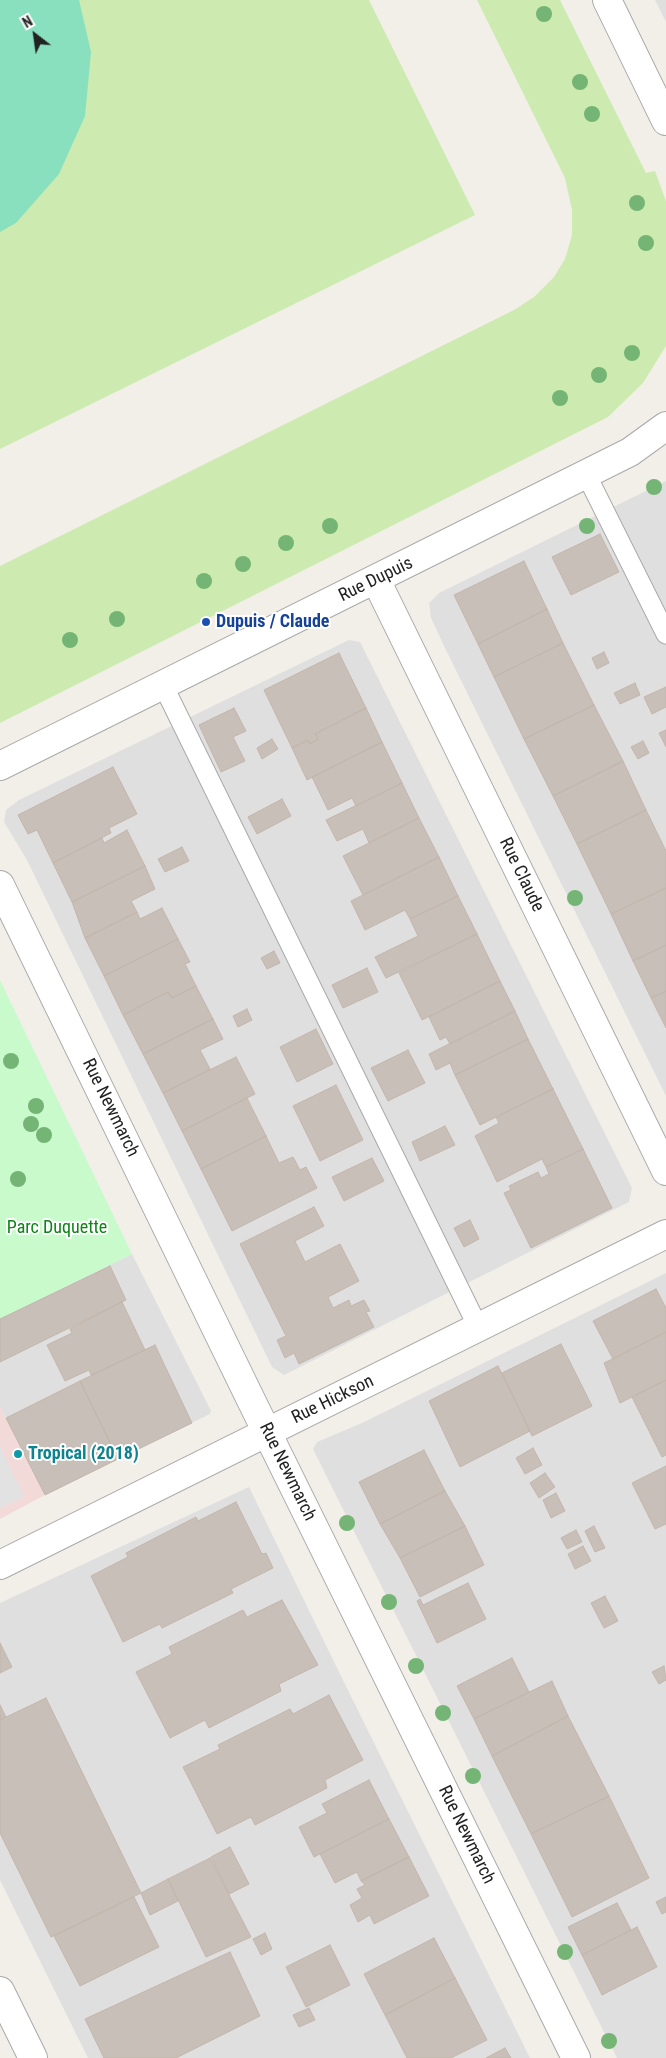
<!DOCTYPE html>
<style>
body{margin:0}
#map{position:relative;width:666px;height:2058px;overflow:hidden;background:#f2efe9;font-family:"Roboto Condensed",sans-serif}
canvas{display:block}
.north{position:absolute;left:10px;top:10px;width:50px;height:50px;-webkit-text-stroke:4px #fff;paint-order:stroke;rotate:330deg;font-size:14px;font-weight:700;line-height:20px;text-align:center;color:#222}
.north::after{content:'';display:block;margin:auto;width:18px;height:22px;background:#222;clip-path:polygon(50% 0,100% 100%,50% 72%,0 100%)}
</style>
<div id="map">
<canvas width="666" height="2058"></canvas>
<div class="north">N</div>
</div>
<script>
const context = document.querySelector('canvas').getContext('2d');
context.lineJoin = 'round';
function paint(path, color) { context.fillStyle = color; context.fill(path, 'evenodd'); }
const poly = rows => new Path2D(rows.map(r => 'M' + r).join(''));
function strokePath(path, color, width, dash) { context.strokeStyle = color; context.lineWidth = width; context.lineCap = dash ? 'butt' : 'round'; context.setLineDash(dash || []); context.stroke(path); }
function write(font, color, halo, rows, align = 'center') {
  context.font = font + ' "Roboto Condensed",sans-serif'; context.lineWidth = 4; context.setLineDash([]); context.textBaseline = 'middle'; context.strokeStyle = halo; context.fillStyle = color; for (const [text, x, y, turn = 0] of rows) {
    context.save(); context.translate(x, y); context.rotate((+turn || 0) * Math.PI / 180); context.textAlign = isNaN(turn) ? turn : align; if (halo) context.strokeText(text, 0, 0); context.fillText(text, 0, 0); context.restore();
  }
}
const residential = poly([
 [655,0,666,0,666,22],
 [666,481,666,1096,445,648,431,618,429,603,439,593],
 [349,640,360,642,632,1188,629,1202,284,1375,272,1367,27,860,4,822,6,810,19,800],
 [132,1254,211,1411,210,1414,45,1495,0,1407,0,1319],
 [666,1273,666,2058,617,2058,313,1449,317,1442,362,1423],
 [249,1487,338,1670,530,2058,88,2058,0,1880,0,1603]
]);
const commercial = poly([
 [0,1407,45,1495,0,1519]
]);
const grass = poly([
 [0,0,369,0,475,215,0,449],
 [477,0,560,0,646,173,655,171,666,201,666,346,643,383,608,417,0,723,0,566,514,310,534,297,554,277,565,259,572,235,572,210,565,178]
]);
const park = poly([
 [0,980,132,1254,0,1319]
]);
const pitch = poly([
 [0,0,79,0,91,52,85,116,59,174,16,223,0,232]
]);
const parking = poly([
 [0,1446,24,1497,0,1508]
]);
const building = poly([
 [600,534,619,572,571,595,552,557,600,534],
 [524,561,547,609,478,644,454,595,524,561],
 [547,609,563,643,494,677,478,644,547,609],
 [563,643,594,705,524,739,494,677,563,643],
 [604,652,609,663,597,669,592,658,604,652],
 [339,653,366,708,315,734,318,739,310,744,308,740,292,748,264,690,339,653],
 [635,683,640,695,620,704,614,693,635,683],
 [666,687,666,707,652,714,644,697,666,687],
 [594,705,623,761,553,796,524,739,594,705],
 [234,708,246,731,233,737,245,761,221,772,199,725,234,708],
 [366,708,382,742,307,780,292,748,308,740,310,744,318,739,315,734,366,708],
 [666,730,666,747,659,733,666,730],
 [272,739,278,749,262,759,257,748,272,739],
 [643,741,649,753,638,759,631,747,643,741],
 [382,742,402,783,356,806,352,798,328,810,312,777,382,742],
 [623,761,646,810,577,844,553,796,623,761],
 [113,767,137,814,109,828,111,833,53,863,37,830,28,834,18,815,113,767],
 [402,783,419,818,369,843,363,829,337,841,326,820,402,783],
 [282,799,291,816,257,834,248,817,282,799],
 [646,810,666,851,666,888,611,914,577,844,646,810],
 [419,818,439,857,363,895,343,856,419,818],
 [127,830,145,866,72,902,53,863,102,838,104,843,127,830],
 [182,847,189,861,165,872,158,859,182,847],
 [439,857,458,896,410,919,405,910,365,930,351,901,439,857],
 [145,866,155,889,131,901,137,912,85,938,72,902,145,866],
 [666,888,666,945,633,961,611,914,666,888],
 [458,896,477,934,386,978,375,957,418,936,410,919,458,896],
 [162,908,178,939,104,976,85,938,137,912,140,919,162,908],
 [477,934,500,981,422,1020,399,973,477,934],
 [178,939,190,962,185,964,196,986,172,998,168,992,123,1015,104,976,178,939],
 [666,945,666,991,651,998,633,961,666,945],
 [274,951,280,963,267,969,261,958,274,951],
 [367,968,378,992,343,1008,332,985,367,968],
 [500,981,515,1011,450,1044,446,1037,440,1040,429,1017,500,981],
 [196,986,213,1019,143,1054,123,1015,168,992,172,998,196,986],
 [666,991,666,1028,651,998,666,991],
 [247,1009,252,1020,238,1027,233,1016,247,1009],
 [515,1011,528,1039,455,1075,450,1063,436,1070,429,1054,515,1011],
 [213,1019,223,1039,200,1050,210,1069,163,1093,143,1054,213,1019],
 [316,1029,333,1064,297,1082,280,1047,316,1029],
 [528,1039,553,1089,480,1125,455,1075,528,1039],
 [408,1050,425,1083,388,1101,371,1068,408,1050],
 [236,1057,255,1094,182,1131,163,1093,236,1057],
 [336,1085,363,1140,320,1161,293,1106,336,1085],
 [553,1089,583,1149,546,1167,542,1159,497,1182,475,1136,499,1123,496,1117,553,1089],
 [247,1098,266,1136,201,1169,182,1131,247,1098],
 [445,1126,455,1145,420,1161,412,1142,445,1126],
 [266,1136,279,1163,293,1157,300,1170,306,1167,317,1188,232,1231,201,1169,266,1136],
 [583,1149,612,1208,531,1248,504,1193,511,1190,509,1186,538,1172,541,1178,549,1174,546,1167,583,1149],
 [372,1158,384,1181,344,1201,332,1177,372,1158],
 [314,1207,324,1226,295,1241,305,1262,340,1244,359,1281,328,1297,333,1308,349,1300,351,1306,364,1300,370,1311,366,1312,374,1327,299,1364,294,1353,285,1358,277,1340,286,1336,240,1244,314,1207],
 [470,1220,479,1239,464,1247,454,1228,470,1220],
 [110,1266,126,1300,0,1362,0,1319,110,1266],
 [656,1289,666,1308,666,1332,613,1359,593,1321,656,1289],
 [122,1302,145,1350,91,1375,89,1370,65,1381,47,1345,72,1333,70,1329,122,1302],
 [666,1332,666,1380,620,1403,604,1363,666,1332],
 [561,1344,592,1406,532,1436,502,1373,561,1344],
 [155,1345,192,1423,118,1459,80,1381,155,1345],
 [498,1366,530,1431,460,1467,429,1401,498,1366],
 [666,1380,666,1455,662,1457,632,1397,666,1380],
 [80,1381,118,1459,45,1495,6,1418,80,1381],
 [533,1448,542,1465,525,1474,516,1458,533,1448],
 [424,1450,445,1491,380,1524,359,1482,424,1450],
 [666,1466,666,1524,655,1529,632,1483,666,1466],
 [545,1473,555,1487,539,1498,530,1483,545,1473],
 [445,1491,465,1526,400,1558,380,1524,445,1491],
 [556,1493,565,1511,551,1518,543,1500,556,1493],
 [236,1502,262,1554,266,1553,273,1568,231,1589,233,1593,162,1628,160,1624,123,1642,91,1576,128,1557,126,1553,196,1517,198,1521,236,1502],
 [465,1526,484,1565,420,1597,400,1558,465,1526],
 [594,1526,605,1548,595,1552,585,1531,594,1526],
 [576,1530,582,1542,567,1549,561,1538,576,1530],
 [583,1546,591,1561,575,1569,568,1554,583,1546],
 [468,1583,486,1619,437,1643,417,1601,420,1599,423,1605,468,1583],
 [605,1596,618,1621,604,1628,591,1603,605,1596],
 [282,1600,318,1665,279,1684,281,1691,209,1728,205,1720,170,1738,136,1672,172,1654,169,1647,243,1610,247,1617,282,1600],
 [0,1643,12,1667,0,1673,0,1643],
 [512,1658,529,1692,474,1719,457,1686,512,1658],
 [664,1666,666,1680,659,1684,652,1672,664,1666],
 [552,1681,568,1716,492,1756,474,1719,552,1681],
 [329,1695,363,1760,325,1780,327,1788,255,1825,251,1817,217,1834,183,1767,220,1749,218,1745,290,1709,293,1714,329,1695],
 [46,1698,141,1893,51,1937,0,1833,0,1720,46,1698],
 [0,1705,6,1717,0,1720,0,1705],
 [568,1716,609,1796,531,1834,492,1756,568,1716],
 [369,1780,389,1819,314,1857,299,1827,327,1813,322,1804,369,1780],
 [609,1796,649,1878,572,1917,531,1834,609,1796],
 [389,1819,409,1857,361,1881,357,1872,335,1883,320,1854,389,1819],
 [230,1847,249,1884,229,1894,211,1857,230,1847],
 [409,1857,429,1896,374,1924,370,1915,358,1922,350,1905,362,1898,357,1889,365,1885,361,1881,409,1857],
 [210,1858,251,1937,206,1957,168,1879,210,1858],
 [168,1879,178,1901,150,1915,141,1893,168,1879],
 [134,1897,159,1947,80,1986,54,1936,134,1897],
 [666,1897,666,1912,662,1914,656,1902,666,1897],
 [617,1903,631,1930,582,1955,568,1927,617,1903],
 [637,1927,657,1967,602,1995,582,1955,637,1927],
 [265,1933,272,1949,261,1955,253,1939,265,1933],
 [434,1938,455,1978,385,2015,364,1974,434,1938],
 [330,1945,350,1985,306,2007,286,1967,330,1945],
 [230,1952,260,2016,176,2058,104,2058,85,2019,230,1952],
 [455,1978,487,2040,451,2058,407,2058,385,2015,455,1978],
 [309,2008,315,2020,299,2027,293,2015,309,2008],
 [505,2048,511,2058,486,2058,505,2048]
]);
const service = poly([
 [586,474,666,634],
 [163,685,478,1327]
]);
const minor = poly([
 [607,0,666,121],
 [376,580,666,1171],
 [0,766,586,474,630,452,666,426],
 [0,885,252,1402,576,2058],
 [0,1565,666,1234]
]);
const tertiary = poly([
 [0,1991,33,2058]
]);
const trees = [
 [544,14],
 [580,82],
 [592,114],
 [637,203],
 [646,243],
 [632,353],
 [599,375],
 [560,398],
 [654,487],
 [330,526],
 [587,526],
 [286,543],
 [243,564],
 [204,581],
 [117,619],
 [70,640],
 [575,898],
 [11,1061],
 [36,1106],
 [31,1124],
 [44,1135],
 [18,1179],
 [347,1523],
 [389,1602],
 [416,1666],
 [443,1713],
 [473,1776],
 [565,1952],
 [609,2041]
];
const markers = [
 [206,622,5,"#1a4fb4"],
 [18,1454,5,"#0f9aa8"]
];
const streetNames = [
 ["Rue Dupuis",376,580,-26],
 ["Rue Claude",521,875,64],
 ["Rue Newmarch",110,1108,64],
 ["Rue Hickson",333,1400,-26],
 ["Rue Newmarch",287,1472,64],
 ["Rue Newmarch",466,1835,64]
];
const transitNames = [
 ["Dupuis / Claude",216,622]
];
const parkNames = [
 ["Parc Duquette",57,1228]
];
const cultureNames = [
 ["Tropical (2018)",28,1454]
];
paint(residential, '#e0dfdf');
paint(commercial, '#f2dad9');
paint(grass, '#cdebb0');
paint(park, '#c8facc');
paint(pitch, '#88e0be');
paint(parking, '#e2e2e2');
paint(building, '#c7bfb8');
strokePath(building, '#c4b6ab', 1);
strokePath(service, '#a9a9a9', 21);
strokePath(minor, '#a9a9a9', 30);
strokePath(tertiary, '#a9a9a9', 30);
strokePath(service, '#fff', 19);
strokePath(minor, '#fff', 28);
strokePath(tertiary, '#fff', 28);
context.fillStyle = '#74b475';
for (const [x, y] of trees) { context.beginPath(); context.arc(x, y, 8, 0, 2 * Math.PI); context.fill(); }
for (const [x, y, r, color] of markers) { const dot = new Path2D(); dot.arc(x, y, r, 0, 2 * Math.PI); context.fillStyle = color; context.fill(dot); strokePath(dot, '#fff', 2); }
write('18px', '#222', '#fff', streetNames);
write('bold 18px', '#164399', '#fff', transitNames, 'left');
write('18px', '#0c8416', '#fff', parkNames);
write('bold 18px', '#0d838f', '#fff', cultureNames, 'left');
</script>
